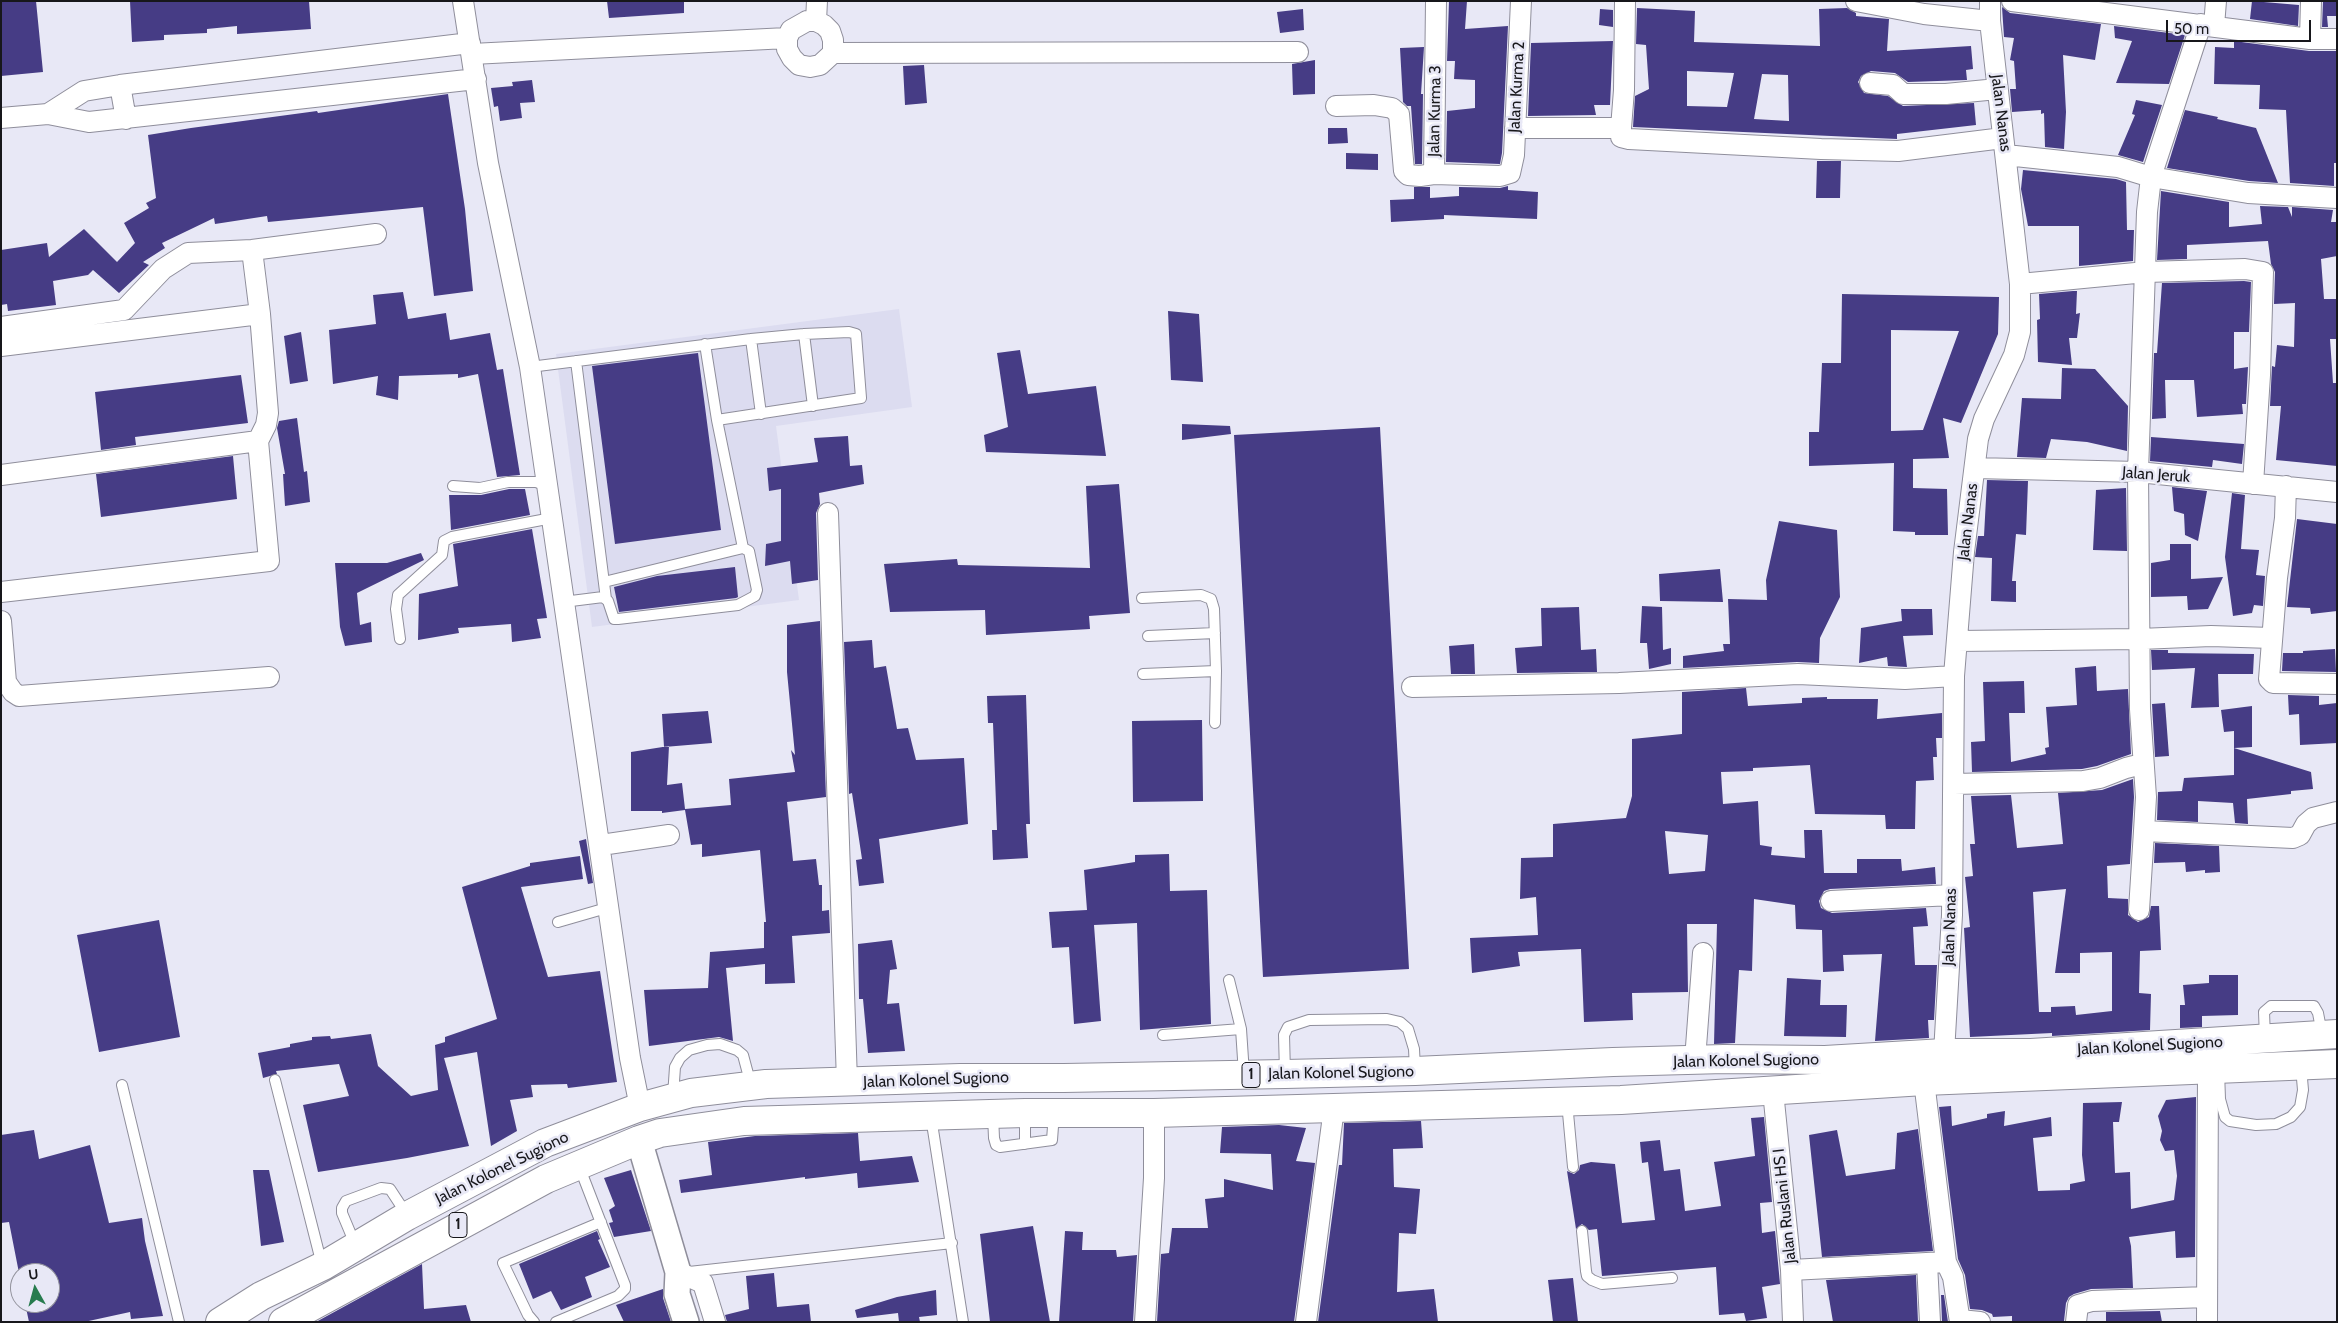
<!DOCTYPE html>
<style>
body{margin:0}
#map{position:relative;width:2338px;height:1323px;overflow:hidden;background:#e8e8f6;font-family:Cabin,sans-serif}
canvas{display:block}
.frame{position:absolute;inset:0;border:2px solid #17171b;pointer-events:none}
.north{position:absolute;left:10px;top:1263px;width:50px;height:50px;box-sizing:border-box;background:#e8e8f6;border:1px solid #94949e;border-radius:50%;rotate:353deg;font-size:14px;font-weight:700;line-height:20px;text-align:center;color:#17171b}
.north::after{content:'';display:block;margin:auto;width:18px;height:22px;background:#277b4e;clip-path:polygon(50% 0,100% 100%,50% 72%,0 100%)}
.scale{position:absolute;left:2166px;top:20px;width:145px;height:22px;box-sizing:border-box;border:2px solid #17171b;border-top:0;padding-left:6px;font-size:15px;line-height:18px;white-space:nowrap;color:#17171b;-webkit-text-stroke:4px #e8e8f6;paint-order:stroke}
</style>
<div id="map">
<canvas width="2338" height="1323"></canvas>
<div class="frame"></div>
<div class="north">U</div>
<div class="scale">50 m</div>
</div>
<script>
const context = document.querySelector('canvas').getContext('2d');
context.lineJoin = 'round';
function paint(path, color) { context.fillStyle = color; context.fill(path, 'evenodd'); }
const poly = rows => new Path2D(rows.map(r => 'M' + r).join(''));
function strokePath(path, color, width, dash) { context.strokeStyle = color; context.lineWidth = width; context.lineCap = dash ? 'butt' : 'round'; context.setLineDash(dash || []); context.stroke(path); }
function write(font, color, halo, rows, align = 'center') {
  context.font = font + ' Cabin,sans-serif'; context.lineWidth = 5; context.setLineDash([]); context.textBaseline = 'middle'; context.strokeStyle = halo; context.fillStyle = color; for (const [text, x, y, turn = 0] of rows) {
    context.save(); context.translate(x, y); context.rotate((+turn || 0) * Math.PI / 180); context.textAlign = isNaN(turn) ? turn : align; if (halo) context.strokeText(text, 0, 0); context.fillText(text, 0, 0); context.restore();
  }
}
const built = poly([
 [899,309,912,407,776,426,799,600,592,627,556,354]
]);
const building = poly([
 [1,1,36,1,43,72,1,76],
 [130,1,309,1,311,29,237,34,237,26,207,29,207,33,164,35,164,40,132,42],
 [607,1,684,1,684,13,609,18],
 [1449,1,1467,1,1465,29,1508,26,1502,153,1500,164,1446,162,1447,111,1475,108,1475,80,1454,79,1455,61,1447,61],
 [2252,1,2299,5,2298,26,2250,19],
 [2323,1,2337,1,2337,16,2327,16,2328,27,2322,27],
 [2002,7,2010,13,2101,24,2095,60,2063,55,2066,112,2064,149,2045,147,2044,113,2041,114,2041,110,2012,112,2010,89,2016,89,2014,61,2010,60,2014,38,2004,37],
 [1637,8,1695,11,1694,42,1820,46,1819,9,1847,8,1856,13,1856,16,1889,19,1887,51,1971,46,1973,69,1966,70,1967,80,1908,82,1895,73,1871,71,1861,76,1858,82,1864,93,1888,96,1903,106,1974,103,1976,125,1897,134,1897,139,1633,127,1635,96,1649,89,1646,45,1636,44],
 [1687,71,1734,73,1727,107,1687,106],
 [1762,74,1788,75,1789,121,1754,119],
 [1303,9,1304,30,1280,33,1277,12],
 [1600,9,1613,10,1613,27,1599,25],
 [2114,26,2185,35,2169,84,2116,83,2132,41,2115,38],
 [1613,41,1610,105,1594,105,1596,115,1528,116,1531,43],
 [2234,41,2309,51,2337,51,2337,163,2334,163,2334,186,2290,183,2286,110,2259,109,2260,85,2214,84,2215,47,2234,48],
 [1424,47,1421,94,1423,94,1422,164,1415,164,1411,106,1407,106,1403,102,1400,48],
 [1315,60,1315,94,1293,95,1292,64],
 [924,65,927,103,905,105,903,66],
 [532,80,535,102,520,103,522,118,500,121,498,106,494,107,491,88,513,86,512,82],
 [448,94,465,209,473,291,434,296,423,207,268,222,267,216,215,224,214,218,162,243,165,248,143,262,149,265,119,293,93,270,88,275,53,281,56,305,8,311,7,304,1,305,1,250,47,243,49,257,84,229,117,262,135,243,124,223,149,208,146,203,156,198,148,135,191,128,317,111,318,113],
 [2136,100,2162,105,2143,162,2118,155,2135,115,2132,114],
 [2185,110,2218,117,2217,119,2256,128,2278,183,2249,181,2167,168],
 [1328,128,1347,128,1348,143,1328,144],
 [1346,153,1378,154,1378,170,1346,169],
 [1817,161,1841,161,1840,198,1816,198],
 [2023,170,2116,179,2126,182,2127,230,2134,230,2133,261,2079,266,2079,226,2028,226,2021,189],
 [1508,186,1508,190,1538,192,1537,219,1444,215,1444,219,1391,222,1390,200,1414,199,1414,187,1430,187,1430,198,1459,196,1459,187,1500,188],
 [2161,191,2229,202,2229,227,2262,224,2260,206,2288,207,2292,217,2292,207,2333,210,2331,222,2337,222,2337,256,2321,259,2324,299,2337,299,2337,339,2330,339,2333,383,2337,383,2337,466,2276,460,2281,406,2270,406,2272,366,2275,367,2277,345,2294,347,2295,303,2274,304,2275,272,2271,264,2268,241,2187,245,2187,259,2157,260],
 [2244,281,2251,282,2249,332,2234,332,2234,369,2248,367,2246,404,2242,404,2243,414,2197,417,2194,380,2165,380,2166,418,2152,419,2154,353,2157,353,2162,283],
 [2073,291,2077,291,2076,314,2080,313,2077,338,2069,338,2072,365,2038,362,2037,320,2040,319,2039,294],
 [403,292,408,319,446,313,450,340,490,333,497,370,503,369,520,475,497,477,478,374,458,378,458,374,399,376,398,400,376,395,378,376,333,384,329,330,376,324,373,295],
 [1842,294,1999,297,1998,334,1961,423,1943,418,1949,458,1913,459,1913,488,1947,489,1948,535,1915,535,1915,532,1893,531,1894,463,1809,466,1809,432,1819,432,1822,363,1841,363],
 [1891,330,1959,331,1923,430,1891,431],
 [1168,311,1199,314,1203,382,1171,380],
 [301,332,308,381,290,384,284,336],
 [1020,350,1028,394,1096,386,1106,456,986,452,984,435,1008,427,997,353],
 [698,353,721,530,615,544,592,366],
 [2062,368,2095,369,2128,406,2127,451,2087,442,2051,439,2046,458,2017,457,2022,398,2061,399],
 [241,375,248,423,135,437,136,445,101,450,95,392],
 [297,418,304,472,307,471,310,502,285,506,283,474,285,474,277,428,279,421],
 [1182,424,1230,426,1231,434,1182,440],
 [1380,427,1409,969,1263,977,1234,435],
 [848,436,850,466,862,465,864,484,819,493,820,504,816,513,818,580,792,584,790,561,765,566,766,544,781,541,781,489,769,491,767,468,818,462,814,438],
 [2151,437,2244,444,2242,464,2213,460,2212,467,2150,461],
 [233,456,237,499,101,517,96,474],
 [1987,480,2028,481,2026,535,2016,534,2012,581,2016,581,2016,602,1991,601,1992,558,1975,557,1978,536,1984,536],
 [1119,484,1130,613,1089,616,1090,629,986,635,985,610,890,612,884,564,957,559,958,565,1090,568,1086,486],
 [2172,487,2207,491,2198,541,2185,535,2184,514,2174,511],
 [2126,488,2127,551,2093,550,2096,490],
 [509,489,525,489,530,515,451,530,449,495,481,495],
 [2232,493,2245,495,2241,549,2259,550,2256,575,2265,576,2263,606,2254,605,2252,613,2233,616,2225,557],
 [2297,519,2337,524,2337,611,2311,614,2310,608,2287,607],
 [1779,521,1837,530,1840,597,1820,638,1819,663,1797,662,1683,668,1683,656,1724,651,1723,644,1730,644,1728,599,1767,600,1766,580],
 [532,529,547,618,537,619,541,638,512,642,511,624,458,628,459,633,418,640,419,594,458,586,453,544],
 [2170,544,2191,544,2191,579,2223,577,2208,609,2188,610,2187,596,2151,597,2151,563,2170,560],
 [421,553,424,560,357,593,360,625,371,622,372,642,345,646,340,627,335,563,387,563],
 [735,567,738,597,736,598,619,612,614,587,657,576],
 [1720,569,1723,602,1660,601,1659,574],
 [1642,606,1662,607,1663,650,1671,648,1671,664,1649,669,1647,643,1640,643],
 [1579,607,1581,650,1596,649,1597,672,1517,673,1515,648,1542,646,1541,608],
 [1901,609,1932,609,1933,635,1903,636,1907,667,1888,666,1887,657,1859,663,1861,628,1902,621],
 [820,621,826,797,787,802,793,861,816,859,819,885,822,885,822,911,829,910,830,933,792,936,795,983,765,984,765,964,726,968,733,1041,719,1037,649,1046,644,990,708,988,710,952,764,948,764,922,766,922,760,850,702,857,702,844,691,845,685,810,662,813,662,811,631,811,631,752,669,746,667,785,682,783,685,809,731,805,729,779,795,772,791,750,795,755,787,672,787,625],
 [872,640,874,668,886,666,897,729,908,728,916,760,964,758,968,824,879,839,884,883,859,886,856,860,862,859,852,793,849,794,844,642],
 [1474,644,1475,674,1451,674,1449,646],
 [2335,649,2336,672,2282,671,2283,653,2303,653,2303,651],
 [2151,650,2168,650,2168,653,2254,654,2253,674,2218,674,2219,707,2191,708,2195,668,2152,670],
 [2096,666,2097,691,2128,689,2131,754,2097,766,2082,769,1972,772,1971,742,1985,741,1983,682,2024,681,2025,713,2009,713,2011,762,2046,754,2045,748,2049,747,2046,707,2077,705,2075,668],
 [1746,688,1748,706,1802,703,1802,698,1827,697,1827,699,1878,699,1877,719,1942,713,1942,738,1936,738,1937,757,1933,757,1934,780,1916,781,1915,829,1886,829,1885,815,1815,814,1810,765,1753,768,1753,771,1721,772,1723,804,1758,801,1760,845,1772,847,1771,855,1805,858,1804,830,1822,830,1824,873,1857,873,1857,859,1901,859,1902,871,1935,867,1936,884,1830,889,1824,891,1819,901,1821,908,1832,913,1926,908,1928,926,1913,927,1915,965,1937,965,1934,1020,1928,1020,1929,1038,1875,1041,1882,954,1843,955,1844,971,1823,972,1822,930,1796,929,1795,905,1754,899,1752,971,1739,970,1735,1043,1714,1044,1717,924,1687,924,1688,992,1632,993,1633,1020,1584,1022,1581,949,1518,952,1520,966,1472,973,1470,938,1538,935,1536,897,1520,899,1521,858,1553,857,1553,824,1626,818,1632,796,1632,739,1682,734,1682,692],
 [1665,831,1708,835,1705,871,1669,874],
 [1026,695,1030,824,1026,824,1028,858,993,860,992,830,997,830,993,723,988,723,987,696],
 [2288,695,2319,696,2319,705,2337,703,2337,743,2300,745,2299,714,2289,715],
 [2165,703,2169,756,2155,757,2152,704],
 [2252,706,2252,747,2234,748,2234,731,2224,732,2221,710],
 [708,711,712,743,664,747,662,714],
 [1202,720,1203,801,1133,802,1132,721],
 [2234,748,2311,772,2313,789,2291,791,2291,794,2247,799,2248,824,2235,823,2233,803,2198,801,2198,822,2157,820,2158,792,2182,791,2184,778,2234,775],
 [2133,779,2134,797,2130,864,2107,866,2108,898,2128,899,2128,915,2138,922,2149,917,2151,906,2159,906,2161,950,2140,951,2139,993,2151,994,2150,1030,2052,1036,2052,1033,1970,1037,1964,928,1970,927,1965,877,1973,876,1970,844,1975,844,1971,796,2011,795,2017,848,2063,844,2058,793,2102,790],
 [2066,889,2055,973,2080,973,2080,953,2112,952,2112,1011,2076,1015,2075,1006,2051,1007,2051,1012,2039,1012,2033,892],
 [586,839,593,883,588,884,579,841],
 [2155,843,2219,846,2220,872,2205,873,2205,870,2186,872,2185,862,2154,863],
 [1169,854,1170,891,1207,890,1211,1024,1140,1030,1137,923,1094,925,1101,1021,1074,1024,1069,947,1052,948,1049,912,1087,910,1084,870,1135,862,1135,855],
 [580,856,583,879,521,887,548,977,600,971,617,1082,568,1088,567,1084,531,1085,533,1097,510,1100,517,1131,491,1146,477,1052,444,1058,469,1146,407,1158,318,1172,303,1105,349,1096,339,1064,276,1071,277,1074,263,1078,258,1053,290,1047,290,1044,312,1040,312,1037,330,1036,331,1039,371,1034,378,1066,411,1096,438,1090,435,1045,445,1042,445,1037,497,1019,462,887,530,866,530,863],
 [159,920,180,1037,99,1052,77,935],
 [892,940,897,969,890,970,887,1004,899,1003,905,1051,868,1053,863,999,859,999,858,944],
 [2209,975,2238,975,2238,1015,2202,1016,2202,1027,2180,1028,2180,1005,2185,1005,2183,985,2209,983],
 [1787,978,1821,980,1820,1005,1847,1005,1846,1037,1784,1036],
 [2196,1097,2195,1257,2176,1258,2175,1231,2129,1237,2131,1246,2133,1288,2091,1289,2074,1294,2069,1297,2066,1303,2064,1321,2012,1322,2012,1316,1993,1317,1992,1314,1982,1310,1970,1309,1965,1275,1958,1259,1939,1107,1951,1106,1952,1126,1987,1118,1987,1114,2005,1111,2004,1126,2051,1117,2052,1136,2033,1138,2038,1191,2070,1190,2070,1184,2085,1181,2082,1155,2083,1103,2122,1102,2119,1122,2113,1122,2115,1173,2130,1172,2131,1209,2174,1200,2177,1176,2174,1150,2165,1151,2160,1140,2162,1131,2158,1116,2166,1100],
 [1764,1117,1772,1202,1760,1203,1762,1233,1775,1231,1780,1284,1762,1287,1767,1318,1746,1321,1744,1313,1719,1315,1716,1267,1602,1276,1597,1229,1589,1230,1582,1224,1576,1229,1567,1171,1574,1174,1579,1170,1580,1165,1591,1162,1615,1164,1622,1223,1655,1220,1648,1162,1642,1163,1640,1142,1660,1140,1664,1171,1680,1169,1685,1211,1721,1206,1714,1162,1755,1156,1751,1118],
 [1421,1121,1423,1148,1393,1149,1394,1187,1420,1189,1416,1234,1399,1233,1397,1292,1434,1289,1438,1322,1318,1322,1339,1165,1342,1165,1344,1123],
 [1279,1125,1306,1128,1296,1161,1315,1163,1294,1322,1157,1322,1161,1254,1169,1253,1172,1228,1208,1228,1205,1199,1224,1197,1224,1179,1273,1190,1271,1154,1220,1153,1222,1127],
 [1918,1129,1933,1251,1822,1257,1809,1135,1837,1130,1846,1176,1895,1169,1897,1133],
 [34,1130,39,1159,90,1145,109,1223,142,1218,145,1241,163,1316,131,1319,130,1312,84,1322,29,1322,25,1303,50,1303,50,1273,19,1273,9,1222,1,1223,1,1135],
 [858,1133,860,1161,912,1156,919,1182,858,1188,857,1173,805,1179,805,1177,681,1193,679,1180,712,1175,708,1142,755,1136],
 [253,1170,269,1170,284,1242,261,1246],
 [631,1170,651,1231,614,1237,609,1223,613,1222,609,1210,615,1206,604,1178],
 [1033,1226,1050,1322,990,1322,980,1234],
 [597,1231,600,1239,598,1240,610,1267,585,1277,592,1297,561,1310,551,1291,533,1299,519,1264],
 [1065,1231,1083,1232,1082,1250,1116,1250,1117,1257,1137,1255,1133,1322,1059,1322],
 [422,1264,424,1309,466,1305,471,1322,316,1322],
 [774,1273,777,1307,809,1304,811,1322,727,1322,725,1315,749,1309,746,1276],
 [1916,1275,1918,1322,1833,1322,1826,1280],
 [1573,1278,1578,1322,1553,1322,1548,1280],
 [663,1289,663,1298,671,1322,624,1322,616,1305],
 [936,1290,937,1315,919,1317,920,1322,899,1322,898,1313,857,1318,855,1310,897,1297],
 [1941,1295,1944,1295,1948,1322,1942,1322],
 [2160,1311,2162,1322,2106,1322,2106,1312]
]);
const service = poly([
 [804,334,813,406],
 [751,339,761,414],
 [576,361,606,599],
 [530,367,751,339,804,334,849,332,856,334,861,398,717,420],
 [453,486,480,488,508,482,536,482,548,486],
 [604,582,743,548],
 [1142,598,1201,595,1211,599,1214,609,1216,671,1215,723],
 [563,602,603,597,608,601,614,619,618,619,738,605,755,596,757,590,749,551,743,548,717,420,705,344],
 [1148,636,1215,633],
 [400,639,396,609,398,595,442,555,444,541,452,537,552,518],
 [1143,674,1216,671],
 [558,922,610,907],
 [1229,980,1241,1029,1244,1074],
 [1163,1035,1241,1029],
 [2265,1038,2264,1012,2271,1006,2314,1006,2318,1013,2322,1034],
 [2219,1071,2220,1099,2225,1117,2230,1121,2256,1125,2276,1124,2291,1117,2300,1107,2303,1090,2301,1067],
 [1285,1073,1284,1035,1288,1027,1309,1020,1387,1019,1400,1022,1408,1029,1414,1049,1415,1069],
 [275,1080,322,1265],
 [122,1085,179,1322],
 [673,1096,675,1067,680,1058,689,1050,707,1045,720,1044,737,1050,743,1055,751,1085],
 [1567,1102,1573,1167],
 [993,1115,994,1138,996,1145,1000,1147,1052,1140,1054,1113],
 [931,1117,963,1322],
 [1025,1144,1025,1113],
 [1582,1231,1586,1271,1587,1276,1592,1280,1602,1284,1672,1278],
 [355,1244,342,1213,342,1208,346,1201,381,1188,390,1189,407,1215],
 [689,1272,952,1243],
 [534,1322,528,1315,503,1263,601,1222],
 [556,1322,618,1296,625,1289,625,1285,579,1166]
]);
const minor = poly([
 [463,1,488,163,530,367,630,1058,640,1107],
 [1436,1,1434,174,1500,176,1510,173,1514,155,1521,1],
 [1856,1,1924,14,1990,21],
 [2012,1,2310,39,2337,39],
 [807,21,816,21,824,25,830,31,833,40,833,53,820,65,810,67,799,65,792,58,787,49,787,38,791,30,807,21],
 [816,21,817,1],
 [2201,24,2151,177,2147,212,2138,472,2140,709,2146,797,2144,831,2293,838,2300,835,2306,824,2313,818,2337,812],
 [2214,26,2216,1],
 [2310,39,2311,1],
 [833,53,1298,52],
 [472,54,787,38],
 [1870,83,1893,85,1903,94,1946,94,1997,89],
 [120,85,126,119],
 [1336,106,1374,105,1392,108,1399,114,1404,171,1408,175,1420,176,1434,174],
 [48,114,84,91,120,85,470,43],
 [1,118,48,114,89,122,476,79],
 [1515,128,1621,128,1624,90,1625,1],
 [1621,128,1621,137,1629,139,1821,149,1898,151,2003,138],
 [2006,155,2118,167,2151,177,2248,193,2337,198],
 [2020,284,2146,272,2245,269,2263,272,2260,375,2253,484],
 [1,327,124,310,163,269,188,253,252,250,376,234],
 [1,346,260,314],
 [1975,468,2138,472,2337,492],
 [1,475,258,441],
 [2286,486,2285,518,2277,578,2269,679,2273,683,2337,684],
 [828,513,847,1082],
 [1,592,269,561,258,441,266,425,268,413,260,314,252,250],
 [1,621,6,682,13,692,19,696,269,677],
 [1957,641,2140,639,2211,636,2271,638],
 [1412,687,1619,683,1798,674,1905,679,1954,676],
 [1954,784,2083,781,2100,778,2126,768,2142,764],
 [601,845,669,835],
 [1831,901,1952,895],
 [2139,910,2144,831],
 [1944,1053,1952,915,1954,676,1964,552,1978,439,1984,419,2014,355,2020,332,2020,284,1990,21,1990,1],
 [1695,1060,1703,953],
 [1924,1081,1946,1262,1953,1277,1960,1322],
 [1773,1091,1791,1270,1793,1322],
 [1927,1263,1930,1322],
 [1791,1270,1946,1262],
 [678,1272,703,1283,715,1322],
 [1960,1320,1980,1322],
 [1145,1322,1154,1178,1154,1113],
 [1306,1322,1334,1108],
 [2076,1322,2078,1305,2092,1301,2207,1297],
 [2207,1322,2208,1070]
]);
const tertiary = poly([
 [639,1140,678,1272,677,1294,686,1322]
]);
const trunk = poly([
 [220,1322,261,1296,323,1266,407,1216,545,1143,640,1107,691,1093,766,1084,960,1078,1064,1078,1285,1074,1415,1071,1613,1062,1724,1059,1825,1060,1944,1053,2031,1053,2337,1034],
 [283,1322,546,1179,639,1140,660,1133,744,1121,1025,1113,1154,1113,1621,1100,1924,1081,2337,1064]
]);
const shields = [
 [1251,1075,18],
 [458,1225,18]
];
const shieldNames = [
 ["1",1251,1075],
 ["1",458,1225]
];
const streetNames = [
 ["Jalan Kurma 2",1517,87,-87],
 ["Jalan Kurma 3",1435,111,-89],
 ["Jalan Nanas",2001,113,83],
 ["Jalan Jeruk",2156,475,4],
 ["Jalan Nanas",1968,522,-83],
 ["Jalan Nanas",1950,927,-88],
 ["Jalan Kolonel Sugiono",2150,1046,-3],
 ["Jalan Kolonel Sugiono",1746,1061,-1],
 ["Jalan Kolonel Sugiono",1341,1073,-1],
 ["Jalan Kolonel Sugiono",936,1080,-2],
 ["Jalan Kolonel Sugiono",502,1168,-26],
 ["Jalan Ruslani HS I",1785,1206,-96]
];
paint(built, '#dcdcf0');
paint(building, '#463c85');
strokePath(service, '#8f8e9b', 12);
strokePath(minor, '#8f8e9b', 22);
strokePath(tertiary, '#8f8e9b', 28);
strokePath(trunk, '#8f8e9b', 30);
strokePath(service, '#fff', 10);
strokePath(minor, '#fff', 20);
strokePath(tertiary, '#fff', 25);
strokePath(trunk, '#fff', 28);
for (const [x, y, w] of shields) { const box = new Path2D(); box.roundRect(x - w / 2, y - 12.5, w, 25, 4); context.fillStyle = '#e8e8f6'; context.fill(box); strokePath(box, '#17171b', 1); }
write('bold 15px', '#17171b', null, shieldNames);
write('16px', '#17171b', '#e8e8f6', streetNames);
</script>
